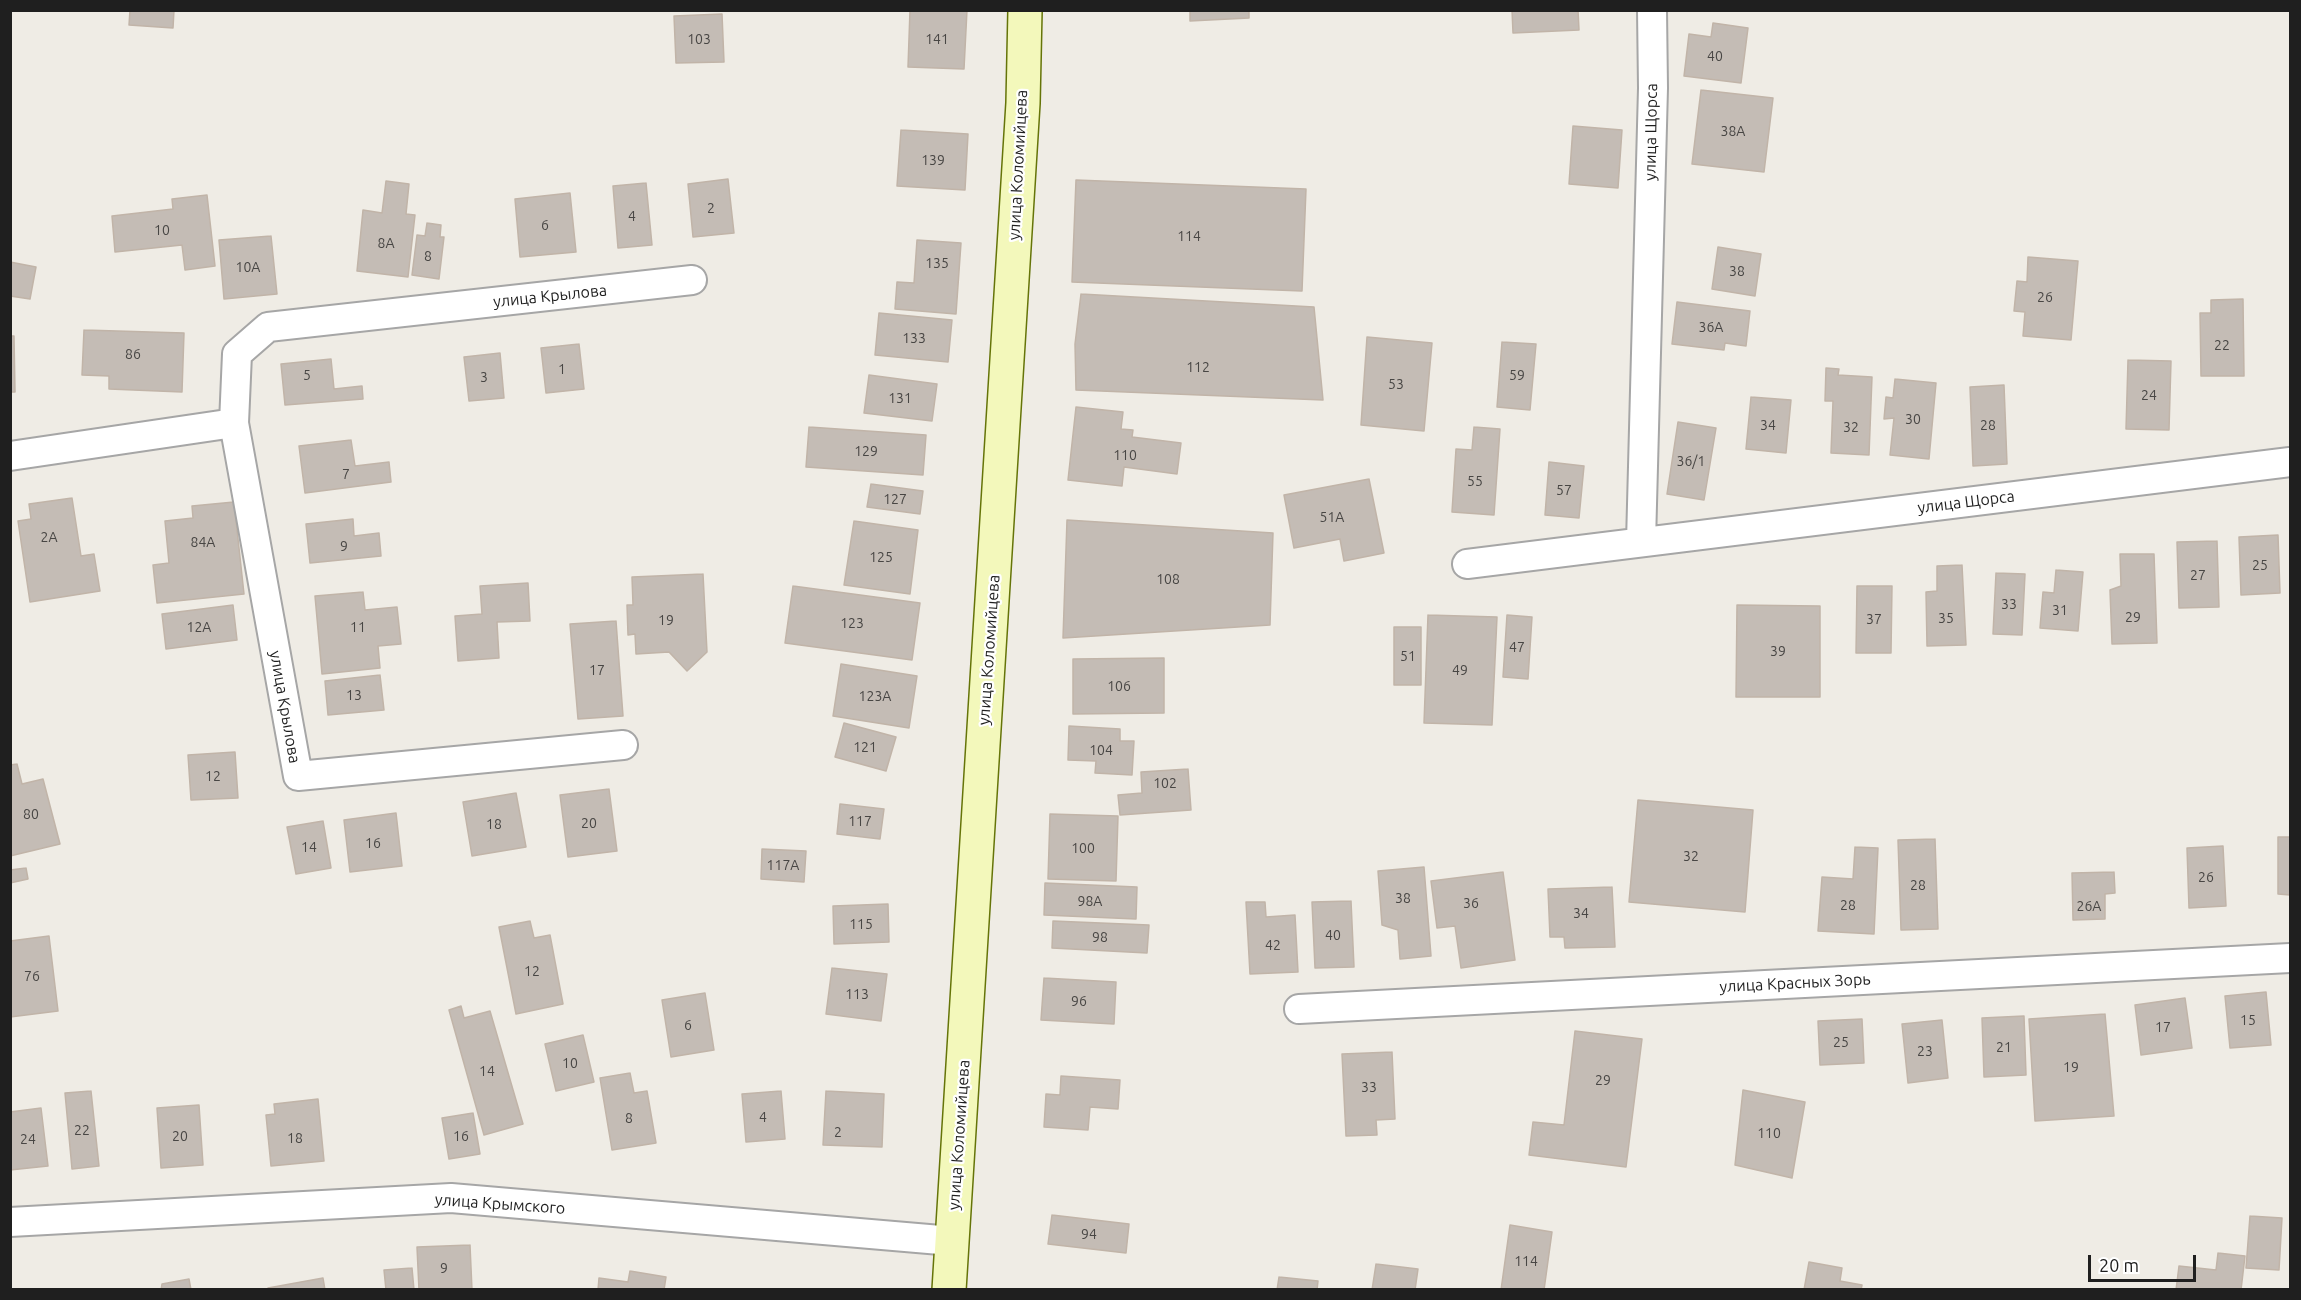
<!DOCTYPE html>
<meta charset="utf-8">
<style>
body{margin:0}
#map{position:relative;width:2301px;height:1300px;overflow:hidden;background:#efece5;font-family:Ubuntu,sans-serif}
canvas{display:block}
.frame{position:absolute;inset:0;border:12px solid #1f1f1f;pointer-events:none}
.scale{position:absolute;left:2088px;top:1255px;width:108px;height:27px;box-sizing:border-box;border:3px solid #1f1f1f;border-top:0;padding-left:8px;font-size:18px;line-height:21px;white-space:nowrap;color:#1f1f1f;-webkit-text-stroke:4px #fff;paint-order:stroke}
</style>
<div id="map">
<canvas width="2301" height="1300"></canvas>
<div class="frame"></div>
<div class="scale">20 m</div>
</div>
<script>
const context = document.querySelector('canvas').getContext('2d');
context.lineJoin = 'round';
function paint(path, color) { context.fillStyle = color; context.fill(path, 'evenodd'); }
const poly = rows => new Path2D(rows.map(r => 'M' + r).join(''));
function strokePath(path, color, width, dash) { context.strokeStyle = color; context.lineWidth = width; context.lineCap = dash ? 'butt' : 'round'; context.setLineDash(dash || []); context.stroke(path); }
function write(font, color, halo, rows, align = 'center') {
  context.font = font + ' Ubuntu,sans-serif'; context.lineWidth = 4.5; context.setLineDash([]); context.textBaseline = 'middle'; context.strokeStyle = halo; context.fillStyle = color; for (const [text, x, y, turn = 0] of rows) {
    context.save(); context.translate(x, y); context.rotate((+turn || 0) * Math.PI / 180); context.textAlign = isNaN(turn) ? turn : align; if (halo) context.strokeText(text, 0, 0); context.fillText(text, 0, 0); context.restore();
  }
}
const building = poly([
 [130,10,174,10,173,28,129,25,130,10],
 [910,10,967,10,964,69,908,67,910,10],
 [1190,10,1249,10,1249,18,1190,21,1190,10],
 [1512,10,1578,10,1579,30,1513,33,1512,10],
 [722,14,724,62,676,63,674,16,722,14],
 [1713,23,1748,28,1741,83,1684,76,1689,34,1711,37,1713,23],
 [1701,90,1773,98,1764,172,1692,164,1701,90],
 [1573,126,1622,130,1618,188,1569,184,1573,126],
 [901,130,968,134,965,190,897,186,901,130],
 [728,179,734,233,693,237,688,184,728,179],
 [1076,180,1306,189,1302,291,1072,282,1076,180],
 [386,181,409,184,406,214,415,215,408,277,357,271,363,210,382,213,386,181],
 [646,183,652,245,618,248,613,186,646,183],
 [570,193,576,252,520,257,515,199,570,193],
 [207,195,215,266,185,270,182,245,115,252,112,216,173,209,172,199,207,195],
 [427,223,441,225,440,237,444,237,439,279,412,275,417,235,425,236,427,223],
 [271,236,277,294,224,299,219,240,271,236],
 [917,240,961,243,956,314,895,309,897,282,914,283,917,240],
 [1718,247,1761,254,1755,296,1712,289,1718,247],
 [2028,257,2078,261,2071,340,2023,336,2025,312,2014,311,2017,281,2027,282,2028,257],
 [10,262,36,267,30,299,10,296,10,262],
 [1081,294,1314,307,1323,400,1076,390,1075,344,1081,294],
 [2243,299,2244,376,2201,376,2200,313,2211,313,2211,300,2243,299],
 [1677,302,1750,311,1746,346,1725,343,1724,350,1672,344,1677,302],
 [879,313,952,320,948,362,875,355,879,313],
 [84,330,184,333,182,392,109,389,109,376,82,375,84,330],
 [10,336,14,336,15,392,10,392,10,336],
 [1367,337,1432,343,1424,431,1361,425,1367,337],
 [1502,342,1536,344,1530,410,1497,407,1502,342],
 [579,344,584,389,546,393,541,348,579,344],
 [500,353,504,398,469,401,464,357,500,353],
 [331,359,334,389,362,386,363,399,285,405,281,364,331,359],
 [2128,360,2171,361,2169,430,2126,429,2128,360],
 [1826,368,1839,369,1838,375,1872,377,1869,455,1831,453,1833,401,1825,401,1826,368],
 [869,375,937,384,932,421,864,413,869,375],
 [1895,379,1936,383,1929,459,1890,455,1894,418,1884,419,1886,397,1893,398,1895,379],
 [2004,385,2007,464,1973,466,1970,387,2004,385],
 [1751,397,1791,400,1786,453,1746,449,1751,397],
 [1076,407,1123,412,1121,429,1133,430,1132,437,1181,443,1177,474,1124,467,1122,486,1068,480,1076,407],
 [1678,422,1716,428,1704,500,1667,494,1678,422],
 [809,427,926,435,923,475,806,467,809,427],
 [1474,427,1500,429,1494,515,1452,512,1456,449,1472,450,1474,427],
 [351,440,355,466,389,462,391,482,305,493,299,446,351,440],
 [1549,462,1584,466,1579,518,1545,515,1549,462],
 [1369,479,1384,553,1344,561,1340,539,1294,548,1284,495,1369,479],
 [871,484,923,491,920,514,867,507,871,484],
 [72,498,81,556,94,554,100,591,30,602,18,521,31,519,29,504,72,498],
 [234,502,244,594,157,603,153,565,169,563,165,521,193,518,192,506,234,502],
 [353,519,354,536,379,533,381,556,310,563,306,524,353,519],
 [1067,520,1273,533,1270,625,1063,638,1067,520],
 [854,521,918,530,910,594,844,585,854,521],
 [2278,535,2280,593,2241,595,2239,537,2278,535],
 [2217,541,2219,607,2179,608,2177,542,2217,541],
 [2120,554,2154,554,2157,643,2112,644,2110,590,2121,586,2120,554],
 [1962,565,1966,645,1927,646,1926,592,1937,591,1937,566,1962,565],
 [2056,570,2083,572,2078,631,2040,628,2043,592,2054,593,2056,570],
 [1996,573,2025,574,2022,635,1993,634,1996,573],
 [703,574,707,652,687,671,669,652,636,654,635,634,628,635,627,605,633,605,632,577,703,574],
 [528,583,530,621,497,622,499,658,458,661,455,616,482,614,480,586,528,583],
 [793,586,920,603,912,660,785,643,793,586],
 [1857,586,1892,586,1891,653,1856,653,1857,586],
 [363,592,365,610,397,607,401,644,378,646,380,668,322,674,315,596,363,592],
 [233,605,237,640,166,649,162,614,233,605],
 [1737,605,1820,606,1820,697,1736,697,1737,605],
 [1428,615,1497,617,1492,725,1424,723,1428,615],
 [1507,615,1532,617,1528,679,1503,677,1507,615],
 [616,621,623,716,578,719,570,624,616,621],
 [1394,627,1421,627,1421,685,1394,685,1394,627],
 [1164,658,1164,713,1073,714,1073,659,1164,658],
 [841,664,917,676,909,728,833,716,841,664],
 [380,675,384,710,328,715,325,681,380,675],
 [844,723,896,737,886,771,835,757,844,723],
 [1069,726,1120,729,1120,741,1134,741,1132,775,1095,773,1096,761,1068,760,1069,726],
 [235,752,238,798,191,800,188,755,235,752],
 [17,764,22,784,43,779,60,844,10,856,10,765,17,764],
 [1188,769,1191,810,1120,815,1118,795,1142,793,1141,772,1188,769],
 [609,789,617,851,568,857,560,795,609,789],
 [516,793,526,847,472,856,463,802,516,793],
 [1638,800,1753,810,1745,912,1629,902,1638,800],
 [840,804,884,809,880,839,837,834,840,804],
 [396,813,402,866,350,872,344,820,396,813],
 [1050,814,1118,816,1116,881,1048,879,1050,814],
 [323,821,331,868,296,874,287,827,323,821],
 [2278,837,2290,837,2290,895,2278,894,2278,837],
 [1935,839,1938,929,1901,930,1898,840,1935,839],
 [2223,846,2226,906,2189,908,2187,848,2223,846],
 [1855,847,1878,848,1874,934,1818,931,1822,877,1853,879,1855,847],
 [762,849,806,851,804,882,761,879,762,849],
 [1424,867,1431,956,1400,959,1398,930,1382,925,1378,871,1424,867],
 [26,868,28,879,10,883,10,870,26,868],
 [1503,872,1515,960,1461,968,1455,926,1437,928,1431,881,1503,872],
 [2114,872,2115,893,2105,894,2105,919,2073,920,2072,873,2114,872],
 [1045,883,1137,887,1136,919,1044,915,1045,883],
 [1612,887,1615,947,1565,948,1564,937,1550,937,1548,889,1612,887],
 [1351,901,1354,967,1315,968,1312,902,1351,901],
 [1246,902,1265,902,1266,917,1295,915,1298,972,1250,974,1246,902],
 [888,904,889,942,834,944,833,906,888,904],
 [530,921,534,938,550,935,563,1004,516,1014,499,927,530,921],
 [1053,921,1149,925,1147,953,1052,948,1053,921],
 [49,936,58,1011,10,1017,10,941,49,936],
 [832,968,887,974,881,1021,826,1014,832,968],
 [1044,978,1116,982,1114,1024,1041,1020,1044,978],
 [2266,992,2271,1045,2230,1048,2225,996,2266,992],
 [705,993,714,1050,671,1057,662,1000,705,993],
 [2185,998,2192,1048,2141,1055,2135,1005,2185,998],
 [461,1006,464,1018,490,1011,523,1124,484,1135,449,1010,461,1006],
 [2105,1014,2114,1116,2035,1121,2029,1019,2105,1014],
 [2024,1016,2026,1075,1984,1077,1982,1018,2024,1016],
 [1862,1019,1864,1063,1820,1065,1818,1021,1862,1019],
 [1942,1020,1948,1078,1908,1083,1902,1024,1942,1020],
 [1575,1031,1642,1039,1626,1167,1529,1155,1533,1122,1564,1125,1575,1031],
 [583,1035,594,1082,556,1091,545,1044,583,1035],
 [1392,1052,1395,1119,1376,1120,1377,1135,1346,1136,1342,1054,1392,1052],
 [630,1073,634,1093,647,1091,656,1143,612,1150,600,1078,630,1073],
 [1061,1076,1120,1080,1118,1109,1090,1107,1088,1130,1044,1127,1046,1094,1060,1095,1061,1076],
 [1743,1090,1805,1102,1792,1178,1735,1165,1743,1090],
 [91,1091,99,1166,72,1169,65,1093,91,1091],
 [781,1091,785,1139,746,1142,742,1094,781,1091],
 [826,1091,884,1094,882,1147,823,1145,826,1091],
 [318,1099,324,1161,271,1166,266,1115,275,1114,274,1104,318,1099],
 [199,1105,203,1165,161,1168,157,1108,199,1105],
 [41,1108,48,1166,10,1170,10,1112,41,1108],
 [473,1113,480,1154,449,1159,442,1118,473,1113],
 [1052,1215,1129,1224,1126,1253,1048,1244,1052,1215],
 [2250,1216,2282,1218,2279,1270,2246,1268,2250,1216],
 [1510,1225,1552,1232,1544,1290,1501,1290,1510,1225],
 [470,1245,472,1290,419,1290,417,1247,470,1245],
 [2218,1253,2245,1256,2241,1290,2176,1290,2179,1266,2216,1270,2218,1253],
 [1809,1262,1842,1268,1840,1281,1862,1285,1861,1290,1804,1290,1809,1262],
 [1376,1264,1418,1269,1415,1290,1372,1290,1376,1264],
 [412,1268,414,1290,386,1290,384,1270,412,1268],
 [630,1271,666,1277,664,1290,598,1290,599,1278,628,1282,630,1271],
 [1279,1277,1318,1281,1317,1290,1277,1290,1279,1277],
 [323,1278,325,1290,268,1290,268,1288,323,1278],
 [189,1279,191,1290,161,1290,162,1284,189,1279]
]);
const minor = poly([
 [10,456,234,423],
 [1641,542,1653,88,1652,10],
 [1467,564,2290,462],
 [623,745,298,776,234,423,237,354,268,327,692,280],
 [1299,1009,2290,958],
 [10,1222,451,1198,952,1241]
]);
const secondary = poly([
 [949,1290,1023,103,1025,10]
]);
const numberNames = [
 ["103",699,39],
 ["141",937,39],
 ["40",1715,56],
 ["38А",1733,131],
 ["139",933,160],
 ["2",711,208],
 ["4",632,216],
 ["6",545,225],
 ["10",162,230],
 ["114",1189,236],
 ["8А",386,243],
 ["8",428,256],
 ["135",937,263],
 ["10А",248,267],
 ["38",1737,271],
 ["26",2045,297],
 ["36А",1711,327],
 ["133",914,338],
 ["22",2222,345],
 ["86",133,354],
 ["112",1198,367],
 ["1",562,369],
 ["5",307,375],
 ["59",1517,375],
 ["3",484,377],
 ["53",1396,384],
 ["24",2149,395],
 ["131",900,398],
 ["30",1913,419],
 ["34",1768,425],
 ["28",1988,425],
 ["32",1851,427],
 ["129",866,451],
 ["110",1125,455],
 ["36/1",1691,461],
 ["7",346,474],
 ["55",1475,481],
 ["57",1564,490],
 ["127",895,499],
 ["51А",1332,517],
 ["2А",49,537],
 ["84А",203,542],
 ["9",344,546],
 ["125",881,557],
 ["25",2260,565],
 ["27",2198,575],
 ["108",1168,579],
 ["33",2009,604],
 ["31",2060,610],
 ["29",2133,617],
 ["35",1946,618],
 ["37",1874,619],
 ["19",666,620],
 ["123",852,623],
 ["12А",199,627],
 ["11",358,627],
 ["47",1517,647],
 ["39",1778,651],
 ["51",1408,656],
 ["17",597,670],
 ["49",1460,670],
 ["106",1119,686],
 ["13",354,695],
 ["123А",875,696],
 ["121",865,747],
 ["104",1101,750],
 ["12",213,776],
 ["102",1165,783],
 ["80",31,814],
 ["117",860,821],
 ["20",589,823],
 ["18",494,824],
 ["16",373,843],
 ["14",309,847],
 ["100",1083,848],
 ["32",1691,856],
 ["117А",783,865],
 ["26",2206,877],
 ["28",1918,885],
 ["38",1403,898],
 ["98А",1090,901],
 ["36",1471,903],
 ["28",1848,905],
 ["26А",2089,906],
 ["34",1581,913],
 ["115",861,924],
 ["40",1333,935],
 ["98",1100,937],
 ["42",1273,945],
 ["12",532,971],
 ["76",32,976],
 ["113",857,994],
 ["96",1079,1001],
 ["15",2248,1020],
 ["6",688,1025],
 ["17",2163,1027],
 ["25",1841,1042],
 ["21",2004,1047],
 ["23",1925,1051],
 ["10",570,1063],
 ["19",2071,1067],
 ["14",487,1071],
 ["29",1603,1080],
 ["33",1369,1087],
 ["4",763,1117],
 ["8",629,1118],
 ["22",82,1130],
 ["2",838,1132],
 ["110",1769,1133],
 ["20",180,1136],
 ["16",461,1136],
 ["18",295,1138],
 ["24",28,1139],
 ["94",1089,1234],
 ["114",1526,1261],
 ["9",444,1268]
];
const streetNames = [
 ["улица Щорса",1651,132,-89],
 ["улица Коломийцева",1018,165,-87],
 ["улица Крылова",550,296,-6],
 ["улица Щорса",1966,502,-7],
 ["улица Коломийцева",989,650,-86],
 ["улица Крылова",285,707,80],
 ["улица Красных Зорь",1795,983,-3],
 ["улица Коломийцева",959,1135,-86],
 ["улица Крымского",500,1204,4]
];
paint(building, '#c4bcb5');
strokePath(building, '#c1b4a8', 1.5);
strokePath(minor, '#a6a6a6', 32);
strokePath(secondary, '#657408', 36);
strokePath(minor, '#fff', 28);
strokePath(secondary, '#f3f8bb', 33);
write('14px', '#484644', null, numberNames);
write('16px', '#1f1f1f', '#fff', streetNames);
</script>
